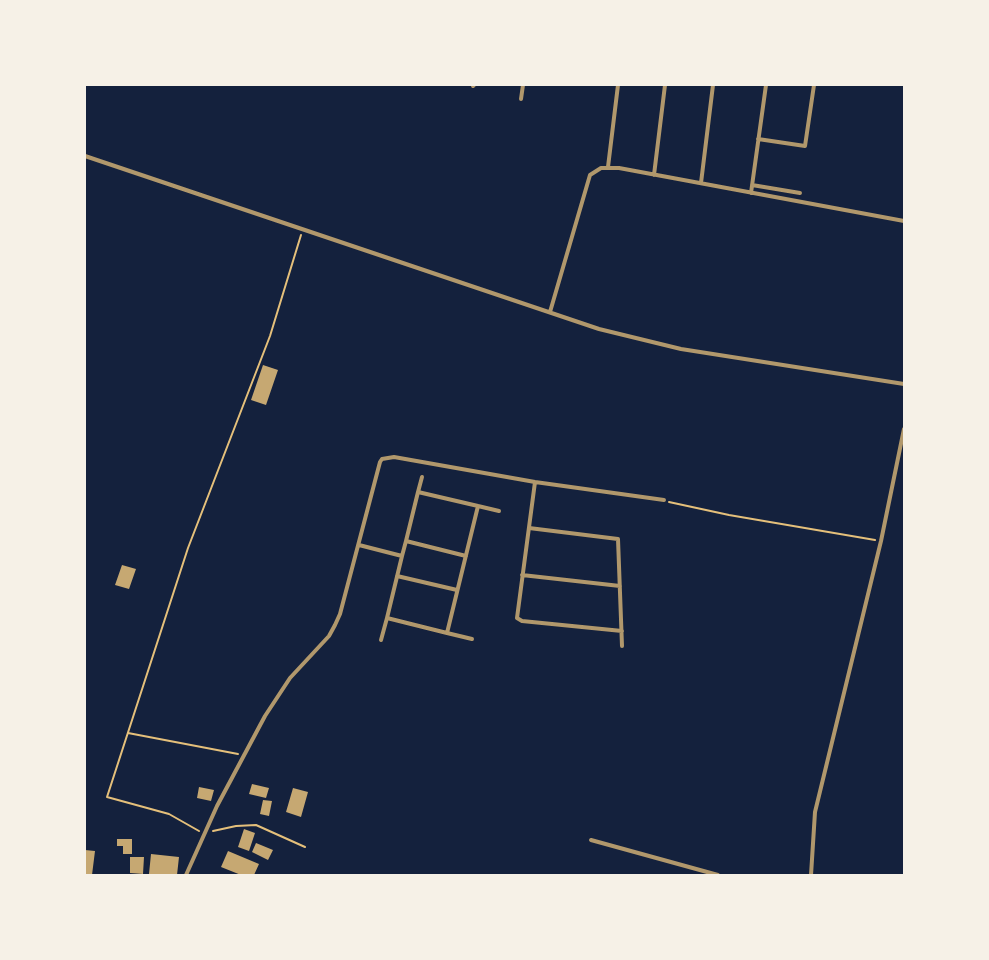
<!DOCTYPE html>
<style>
body{margin:0}
#map{position:relative;width:989px;height:960px;overflow:hidden;background:#14213d;font-family:"Asap Condensed",sans-serif}
canvas{display:block}
.frame{position:absolute;inset:0;border:86px solid #f6f1e7;pointer-events:none}
</style>
<div id="map">
<canvas width="989" height="960"></canvas>
<div class="frame"></div>
</div>
<script>
const context = document.querySelector('canvas').getContext('2d');
context.lineJoin = 'round';
function paint(path, color) { context.fillStyle = color; context.fill(path, 'evenodd'); }
const poly = rows => new Path2D(rows.map(r => 'M' + r).join(''));
function strokePath(path, color, width, dash) { context.strokeStyle = color; context.lineWidth = width; context.lineCap = dash ? 'butt' : 'round'; context.setLineDash(dash || []); context.stroke(path); }
const building = poly([
 [263,365,278,370,266,405,251,400],
 [122,565,136,569,129,589,115,585],
 [252,784,269,788,266,798,249,794],
 [199,787,214,790,211,801,197,798],
 [293,788,308,792,301,817,286,812],
 [263,800,272,801,269,816,260,814],
 [244,829,255,833,249,851,238,847],
 [117,839,132,839,132,854,123,854,123,846,117,846],
 [256,843,273,850,268,860,252,852],
 [85,850,95,851,92,875,85,875],
 [228,851,259,864,254,875,241,875,221,867],
 [151,854,179,857,177,875,149,874],
 [130,857,144,857,143,874,130,873]
]);
const path = poly([
 [669,502,729,515,875,540],
 [128,733,238,754],
 [199,831,169,814,107,797,188,548,270,336,301,235],
 [213,831,236,826,256,825,305,847]
]);
const minor = poly([
 [473,86,474,85],
 [521,99,523,85],
 [758,139,805,146,814,85],
 [85,156,599,329,681,349,904,384],
 [608,167,618,85],
 [654,175,665,85],
 [701,183,713,85],
 [752,185,800,193],
 [751,193,766,85],
 [550,312,590,175,601,168,619,168,904,221],
 [535,482,517,618,522,621,622,631],
 [418,492,422,477],
 [478,506,499,511],
 [529,528,618,539,622,646],
 [359,545,402,556,387,618,447,633,478,506,418,492,406,541],
 [402,556,406,541,466,556],
 [522,575,620,586],
 [397,576,457,590],
 [447,633,472,639],
 [381,640,387,618],
 [591,840,718,875],
 [186,875,217,806,265,716,290,678,329,636,335,625,340,614,380,462,382,459,394,457,535,482,664,500],
 [811,875,815,812,881,541,904,429]
]);
paint(building, '#c6a872');
strokePath(path, '#e5c07b', 2);
strokePath(minor, '#b1986c', 4);
</script>
